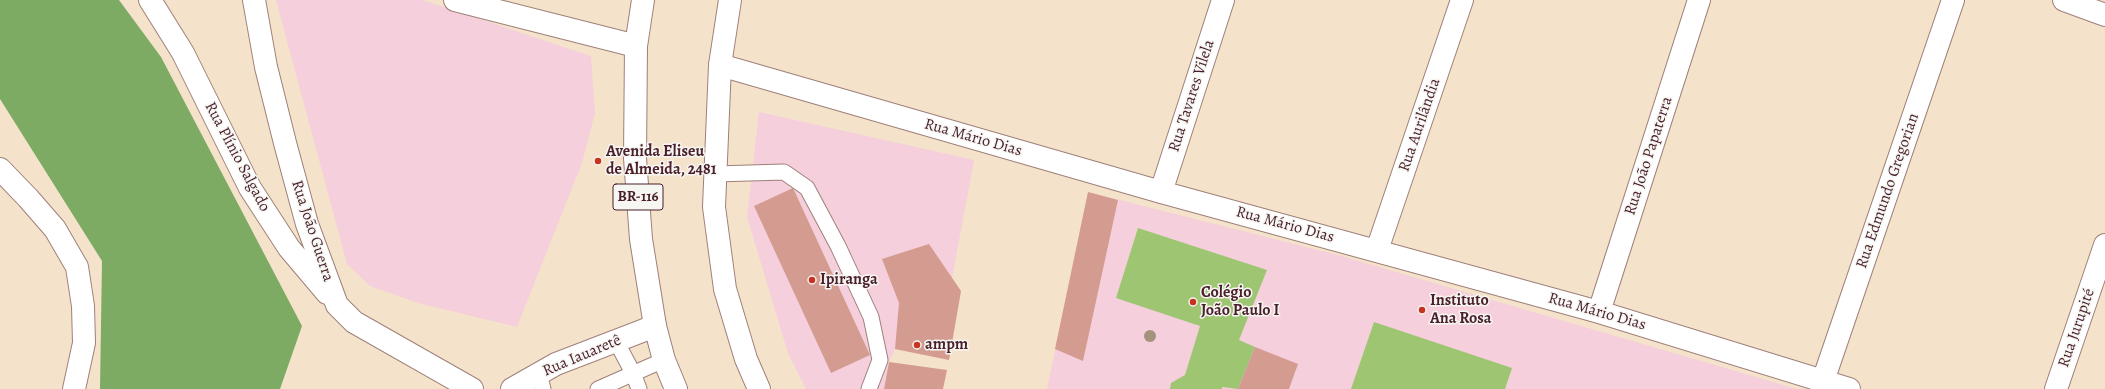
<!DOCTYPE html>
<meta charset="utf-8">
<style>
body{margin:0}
canvas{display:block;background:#f4e2ca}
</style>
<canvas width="2105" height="389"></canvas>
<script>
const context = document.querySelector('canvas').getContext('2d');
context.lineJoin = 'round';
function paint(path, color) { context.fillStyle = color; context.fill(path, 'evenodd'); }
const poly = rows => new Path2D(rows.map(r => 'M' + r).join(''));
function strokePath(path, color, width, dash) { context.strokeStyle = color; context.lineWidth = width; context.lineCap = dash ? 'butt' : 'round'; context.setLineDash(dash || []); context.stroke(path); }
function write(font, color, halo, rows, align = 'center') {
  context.font = font + ' Alegreya,serif'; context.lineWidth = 3; context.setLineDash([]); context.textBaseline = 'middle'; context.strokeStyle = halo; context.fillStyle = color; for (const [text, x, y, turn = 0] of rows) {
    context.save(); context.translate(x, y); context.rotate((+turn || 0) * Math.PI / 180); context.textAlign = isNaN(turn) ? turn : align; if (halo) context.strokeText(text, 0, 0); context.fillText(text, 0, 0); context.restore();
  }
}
const built = poly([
 [276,0,423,0,591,56,595,113,582,163,517,327,418,303,370,286,347,264],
 [759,112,974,160,952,278,961,291,949,360,895,349,889,362,884,389,806,389,788,353,747,217],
 [1088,192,1338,255,1797,389,1047,389]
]);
const green = poly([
 [1138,228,1267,270,1239,340,1255,347,1238,389,1222,387,1222,389,1170,389,1171,383,1185,375,1200,326,1116,298],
 [1374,322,1512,368,1505,389,1351,389]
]);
const forest = poly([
 [0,0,119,0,161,57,302,326,280,389,100,389,102,261,0,99]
]);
const building = poly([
 [793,188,870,355,831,373,754,206],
 [1088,192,1118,200,1083,361,1055,349],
 [929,244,961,291,949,360,895,349,899,303,882,259],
 [1255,347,1298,364,1289,389,1238,389],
 [889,362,947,370,943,389,884,389]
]);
const service = poly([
 [715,174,784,172,807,188,838,246,871,317,880,360,869,389],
 [616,341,633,373,639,389],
 [539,373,543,389],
 [598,389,664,360]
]);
const minor = poly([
 [150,0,183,53,250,188,289,248,327,293],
 [254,0,266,67,285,143,307,224,337,305,354,322,472,389],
 [455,0,636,46],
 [2064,0,2105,15],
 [720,65,1161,192,1599,312,1849,389],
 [0,169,28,198,55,229,77,267,83,306,84,343,74,389],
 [1161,192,1223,0],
 [1377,250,1462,0],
 [1599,312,1699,0],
 [1823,381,1953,0],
 [2056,389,2105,245]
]);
const tertiary = poly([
 [512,389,556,364,655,326]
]);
const primary = poly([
 [643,0,636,46,635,158,641,239,655,326,664,360,676,389],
 [730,0,720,65,714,207,725,289,746,359,759,389]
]);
const trees = [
 [1150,336]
];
const markers = [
 [598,161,4,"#c8321e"],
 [812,280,4,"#c8321e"],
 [1193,302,4,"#c8321e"],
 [1422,310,4,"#c8321e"],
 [917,345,4,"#c8321e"]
];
const shields = [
 [638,197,50]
];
const shieldNames = [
 ["BR-116",638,197]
];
const streetNames = [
 ["Rua Tavares Vilela",1192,96,-72],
 ["Rua Aurilândia",1420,125,-71],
 ["Rua Mário Dias",973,138,16],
 ["Rua João Papaterra",1649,156,-72],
 ["Rua Plínio Salgado",237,157,62],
 ["Rua Edmundo Gregorian",1888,191,-71],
 ["Rua Mário Dias",1285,225,15],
 ["Rua João Guerra",312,231,72],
 ["Rua Mário Dias",1597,312,16],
 ["Rua Jurupité",2077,328,-71],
 ["Rua Iauaretê",582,356,-23]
];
const poiNames = [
 ["Avenida Eliseu",606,152],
 ["de Almeida, 2481",606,170],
 ["Ipiranga",820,280],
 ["Colégio",1201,293],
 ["João Paulo I",1201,311],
 ["Instituto",1430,301],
 ["Ana Rosa",1430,319],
 ["ampm",925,345]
];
paint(built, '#f5cfdb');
paint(green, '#9ec672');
paint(forest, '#7eab64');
paint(building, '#d49b91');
strokePath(service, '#9f807a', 17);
strokePath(minor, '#9f807a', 24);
strokePath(tertiary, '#9f807a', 24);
strokePath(primary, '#9f807a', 24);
strokePath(service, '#fff', 15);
strokePath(minor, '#fff', 22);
strokePath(tertiary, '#fff', 22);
strokePath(primary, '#fff', 22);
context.fillStyle = '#a4927e';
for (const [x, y] of trees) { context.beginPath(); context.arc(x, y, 6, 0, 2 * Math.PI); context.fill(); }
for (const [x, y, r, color] of markers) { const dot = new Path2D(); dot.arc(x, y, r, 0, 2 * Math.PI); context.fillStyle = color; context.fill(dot); strokePath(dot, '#f6f6f2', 1.5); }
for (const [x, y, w] of shields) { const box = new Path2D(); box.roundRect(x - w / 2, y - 13, w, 26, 3); context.fillStyle = '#f6f6f2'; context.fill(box); strokePath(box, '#4a1f2b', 1); }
write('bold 15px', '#4a1f2b', null, shieldNames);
write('16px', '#4a1f2b', '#f6f6f2', streetNames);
write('bold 16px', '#4a1f2b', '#f6f6f2', poiNames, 'left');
</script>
